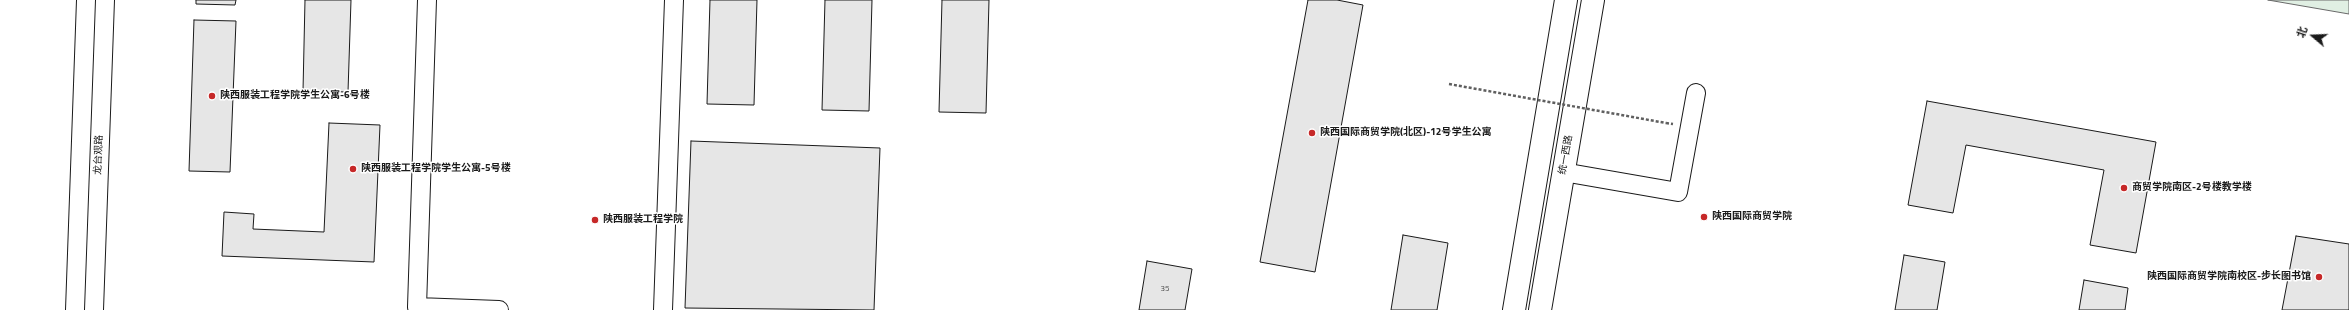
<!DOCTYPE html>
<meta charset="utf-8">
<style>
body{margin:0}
#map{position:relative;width:2349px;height:310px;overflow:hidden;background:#fff;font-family:"Titillium Web","Noto Sans SC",sans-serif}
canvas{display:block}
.north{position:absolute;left:2293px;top:16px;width:40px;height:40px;-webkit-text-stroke:3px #fff;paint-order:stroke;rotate:289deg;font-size:11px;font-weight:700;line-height:16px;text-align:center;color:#1a1a1a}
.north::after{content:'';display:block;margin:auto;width:14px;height:18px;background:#1a1a1a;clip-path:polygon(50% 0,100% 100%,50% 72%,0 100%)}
</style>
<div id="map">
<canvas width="2349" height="310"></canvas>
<div class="north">北</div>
</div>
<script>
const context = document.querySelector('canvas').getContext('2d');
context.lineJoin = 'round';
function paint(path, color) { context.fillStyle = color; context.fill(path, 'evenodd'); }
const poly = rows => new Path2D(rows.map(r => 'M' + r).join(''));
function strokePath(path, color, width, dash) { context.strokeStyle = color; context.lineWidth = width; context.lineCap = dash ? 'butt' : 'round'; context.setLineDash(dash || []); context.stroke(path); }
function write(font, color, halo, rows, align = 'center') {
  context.font = font + ' "Titillium Web","Noto Sans SC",sans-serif'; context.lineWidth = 3; context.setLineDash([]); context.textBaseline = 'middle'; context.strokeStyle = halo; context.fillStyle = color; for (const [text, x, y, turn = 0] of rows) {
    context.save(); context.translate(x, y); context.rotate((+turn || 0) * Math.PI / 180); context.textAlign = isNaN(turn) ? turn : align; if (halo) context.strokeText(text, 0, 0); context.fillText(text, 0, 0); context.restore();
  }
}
const green = poly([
 [2268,0,2349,0,2349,14,2268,0]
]);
const building = poly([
 [196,0,236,0,235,5,196,4,196,0],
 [305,0,351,0,348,92,303,91,305,0],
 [710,0,757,0,754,105,707,104,710,0],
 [825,0,872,0,869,111,822,110,825,0],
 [942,0,989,0,986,113,939,112,942,0],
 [1308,0,1337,0,1363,5,1315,272,1260,262,1308,0],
 [194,20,236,21,230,172,189,171,194,20],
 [1927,101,2156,142,2136,253,2090,245,2104,170,1966,145,1953,213,1908,205,1927,101],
 [329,123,380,125,374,262,222,256,224,212,254,214,253,229,324,232,329,123],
 [691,141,880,148,874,310,685,308,691,141],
 [1403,235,1448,243,1437,310,1391,310,1403,235],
 [2296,236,2349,244,2349,310,2282,310,2296,236],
 [1904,255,1945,262,1937,310,1895,310,1904,255],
 [1147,261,1192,269,1185,310,1139,310,1147,261],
 [2084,280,2128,288,2125,310,2079,310,2084,280]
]);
const path = poly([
 [1666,123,1673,124]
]);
const minor = poly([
 [427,0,417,307,499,310],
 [1563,172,1678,192,1696,93],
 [75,310,86,0],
 [94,310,105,0],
 [663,310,674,0]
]);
const major = poly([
 [1514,310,1566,0],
 [1540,310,1593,0]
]);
const pathBridge = poly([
 [1449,84,1666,123]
]);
const markers = [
 [212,96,4,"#c62828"],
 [1312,133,4,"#c62828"],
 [353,169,4,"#c62828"],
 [2124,188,4,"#c62828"],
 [1704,217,4,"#c62828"],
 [595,220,4,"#c62828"],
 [2319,277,4,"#c62828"]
];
const numberNames = [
 ["35",1165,289]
];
const poiNames = [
 ["陕西服装工程学院学生公寓-6号楼",220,96],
 ["陕西国际商贸学院(北区)-12号学生公寓",1320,133],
 ["陕西服装工程学院学生公寓-5号楼",361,169],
 ["商贸学院南区-2号楼教学楼",2132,188],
 ["陕西国际商贸学院",1712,217],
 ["陕西服装工程学院",603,220],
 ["陕西国际商贸学院南校区-步长图书馆",2311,277,"right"]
];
const streetNames = [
 ["龙台观路",99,155,-88],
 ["统一西路",1566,155,-80]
];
paint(green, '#e0efe3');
strokePath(green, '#6a6a6a', 1);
paint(building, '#e6e6e6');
strokePath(building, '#1a1a1a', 1);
strokePath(minor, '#1a1a1a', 20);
strokePath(major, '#1a1a1a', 24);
strokePath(path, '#5f5f5f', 2.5, [3, 2]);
strokePath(minor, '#fff', 18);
strokePath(major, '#fff', 22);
strokePath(pathBridge, '#5f5f5f', 2.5, [3, 2]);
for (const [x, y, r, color] of markers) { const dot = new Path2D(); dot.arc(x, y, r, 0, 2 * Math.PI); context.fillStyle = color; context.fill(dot); strokePath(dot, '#fff', 1.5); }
write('8px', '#4d4d4d', null, numberNames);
write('bold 10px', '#1a1a1a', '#fff', poiNames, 'left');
write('10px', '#1a1a1a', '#fff', streetNames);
</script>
